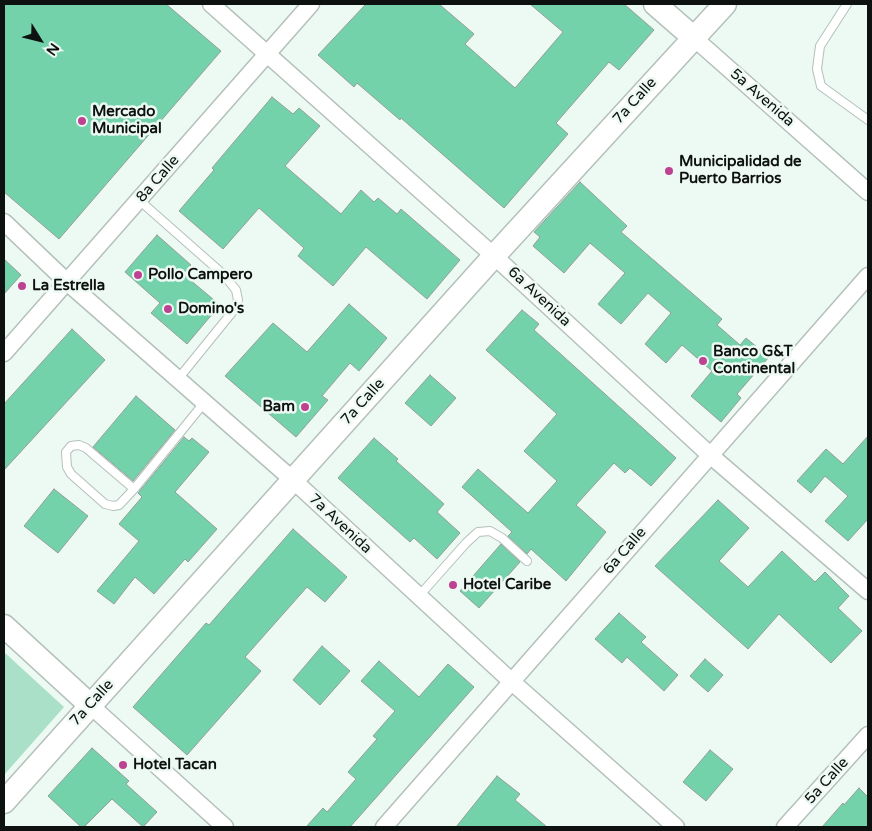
<!DOCTYPE html>
<style>
body{margin:0}
#map{position:relative;width:872px;height:831px;overflow:hidden;background:#edf9f3;font-family:"Varela Round",sans-serif}
canvas{display:block}
.frame{position:absolute;inset:0;border:5px solid #0d110f;pointer-events:none}
.north{position:absolute;left:15px;top:15px;width:50px;height:50px;-webkit-text-stroke:4px #edf9f3;paint-order:stroke;rotate:126deg;font-size:14px;font-weight:700;line-height:20px;text-align:center;color:#0d110f}
.north::after{content:'';display:block;margin:auto;width:18px;height:22px;background:#0d110f;clip-path:polygon(50% 0,100% 100%,50% 72%,0 100%)}
</style>
<div id="map">
<canvas width="872" height="831"></canvas>
<div class="frame"></div>
<div class="north">N</div>
</div>
<script>
const context = document.querySelector('canvas').getContext('2d');
context.lineJoin = 'round';
function paint(path, color) { context.fillStyle = color; context.fill(path, 'evenodd'); }
const poly = rows => new Path2D(rows.map(r => 'M' + r).join(''));
function strokePath(path, color, width, dash) { context.strokeStyle = color; context.lineWidth = width; context.lineCap = dash ? 'butt' : 'round'; context.setLineDash(dash || []); context.stroke(path); }
function write(font, color, halo, rows, align = 'center') {
  context.font = font + ' "Varela Round",sans-serif'; context.lineWidth = 5; context.setLineDash([]); context.textBaseline = 'middle'; context.strokeStyle = halo; context.fillStyle = color; for (const [text, x, y, turn = 0] of rows) {
    context.save(); context.translate(x, y); context.rotate((+turn || 0) * Math.PI / 180); context.textAlign = isNaN(turn) ? turn : align; if (halo) context.strokeText(text, 0, 0); context.fillText(text, 0, 0); context.restore();
  }
}
const green = poly([
 [4,652,64,707,4,775]
]);
const building = poly([
 [4,4,166,4,221,51,59,239,4,192,4,4],
 [366,4,439,4,474,34,465,44,515,88,563,32,530,4,624,4,654,30,619,70,609,62,556,123,568,134,504,208,401,118,400,120,357,83,354,87,318,55,366,4],
 [272,97,293,114,299,108,320,126,285,166,341,214,361,190,374,202,378,198,397,214,401,209,460,260,427,299,366,247,333,286,298,256,304,248,259,208,223,249,179,211,214,170,212,168,272,97],
 [580,182,627,226,621,232,722,319,717,325,740,345,746,338,769,357,737,394,741,398,721,422,691,396,712,371,682,345,666,363,645,344,671,313,648,293,621,324,598,304,625,273,590,243,564,273,533,246,540,237,534,232,580,182],
 [157,235,191,265,183,274,220,305,187,344,151,313,160,303,125,272,157,235],
 [4,259,21,275,4,294,4,259],
 [349,304,387,338,359,371,350,363,322,396,328,400,296,437,225,376,273,323,307,352,349,304],
 [522,310,539,324,534,330,676,458,651,486,630,468,625,473,614,463,576,505,606,532,566,581,531,549,527,554,508,536,512,532,462,487,478,469,528,513,557,481,524,451,557,414,486,350,522,310],
 [72,329,105,360,4,470,4,404,72,329],
 [430,375,456,398,431,426,405,403,430,375],
 [136,396,175,430,133,481,93,447,136,396],
 [868,436,868,519,848,541,825,521,848,496,825,476,811,493,797,481,826,449,843,464,868,436],
 [184,437,189,441,192,438,209,452,175,492,217,529,188,562,185,559,154,594,135,577,114,604,97,591,139,541,119,524,142,497,138,493,184,437],
 [374,438,398,459,396,461,444,504,437,512,460,533,437,559,414,538,410,542,338,478,374,438],
 [54,489,88,516,58,553,24,526,54,489],
 [718,500,749,528,719,561,748,587,782,551,815,582,825,572,849,596,838,608,862,631,831,663,779,614,748,649,655,566,718,500],
 [293,529,347,577,325,602,307,587,245,657,261,671,187,755,133,707,206,623,209,625,293,529],
 [501,544,520,562,479,608,460,591,501,544],
 [619,613,646,637,641,642,678,675,664,691,627,657,622,663,595,639,619,613],
 [322,646,350,671,320,705,293,680,322,646],
 [705,659,723,675,708,692,690,676,705,659],
 [379,661,419,697,448,664,474,687,350,827,306,827,323,808,327,812,356,779,348,772,377,739,373,736,395,711,361,681,379,661],
 [92,748,129,781,126,784,157,812,143,827,112,799,84,827,81,827,48,796,92,748],
 [710,750,733,769,706,801,683,782,710,750],
 [497,776,520,794,515,800,547,827,456,827,497,776],
 [859,788,868,797,868,827,822,827,843,803,844,805,859,788]
]);
const lane = poly([
 [847,4,820,46,817,69,821,86,868,120],
 [139,200,224,275,236,290,238,300,234,310,178,379],
 [134,489,86,448,79,445,71,446,66,452,67,467,71,474,105,504,113,506,119,505,134,489,204,403],
 [419,596,466,543,478,532,490,531,502,538,527,561]
]);
const street = poly([
 [211,4,494,256,710,455,868,591],
 [694,38,868,192],
 [4,222,67,282,293,480,511,681,676,827],
 [4,353,311,4],
 [90,705,225,827],
 [384,827,868,276],
 [785,827,868,735]
]);
const secondary = poly([
 [655,4,694,38],
 [4,626,90,705],
 [4,802,494,256,725,4]
]);
const markers = [
 [82,121,5,"#bf4292"],
 [669,171,5,"#bf4292"],
 [138,275,5,"#bf4292"],
 [22,286,5,"#bf4292"],
 [168,309,5,"#bf4292"],
 [703,361,5,"#bf4292"],
 [305,407,5,"#bf4292"],
 [453,585,5,"#bf4292"],
 [123,765,5,"#bf4292"]
];
const streetNames = [
 ["5a Avenida",762,98,41],
 ["7a Calle",635,101,-48],
 ["8a Calle",158,179,-49],
 ["6a Avenida",539,297,43],
 ["7a Calle",363,402,-48],
 ["7a Avenida",340,524,43],
 ["6a Calle",625,551,-49],
 ["7a Calle",92,703,-48],
 ["5a Calle",827,781,-48]
];
const poiNames = [
 ["Mercado",92,112],
 ["Municipal",92,129],
 ["Municipalidad de",679,162],
 ["Puerto Barrios",679,179],
 ["Pollo Campero",148,275],
 ["La Estrella",32,286],
 ["Domino's",178,309],
 ["Banco G&T",713,352],
 ["Continental",713,369],
 ["Bam",295,407,"right"],
 ["Hotel Caribe",463,585],
 ["Hotel Tacan",133,765]
];
paint(green, '#abe0c8');
paint(building, '#74d2ab');
strokePath(building, '#929e98', 1);
strokePath(lane, '#b4c0ba', 10);
strokePath(street, '#b4c0ba', 19);
strokePath(secondary, '#b4c0ba', 25);
strokePath(lane, '#fff', 8);
strokePath(street, '#fff', 16);
strokePath(secondary, '#fff', 22);
for (const [x, y, r, color] of markers) { const dot = new Path2D(); dot.arc(x, y, r, 0, 2 * Math.PI); context.fillStyle = color; context.fill(dot); strokePath(dot, '#edf9f3', 2); }
write('15px', '#0d110f', '#edf9f3', streetNames);
write('bold 15px', '#0d110f', '#edf9f3', poiNames, 'left');
</script>
